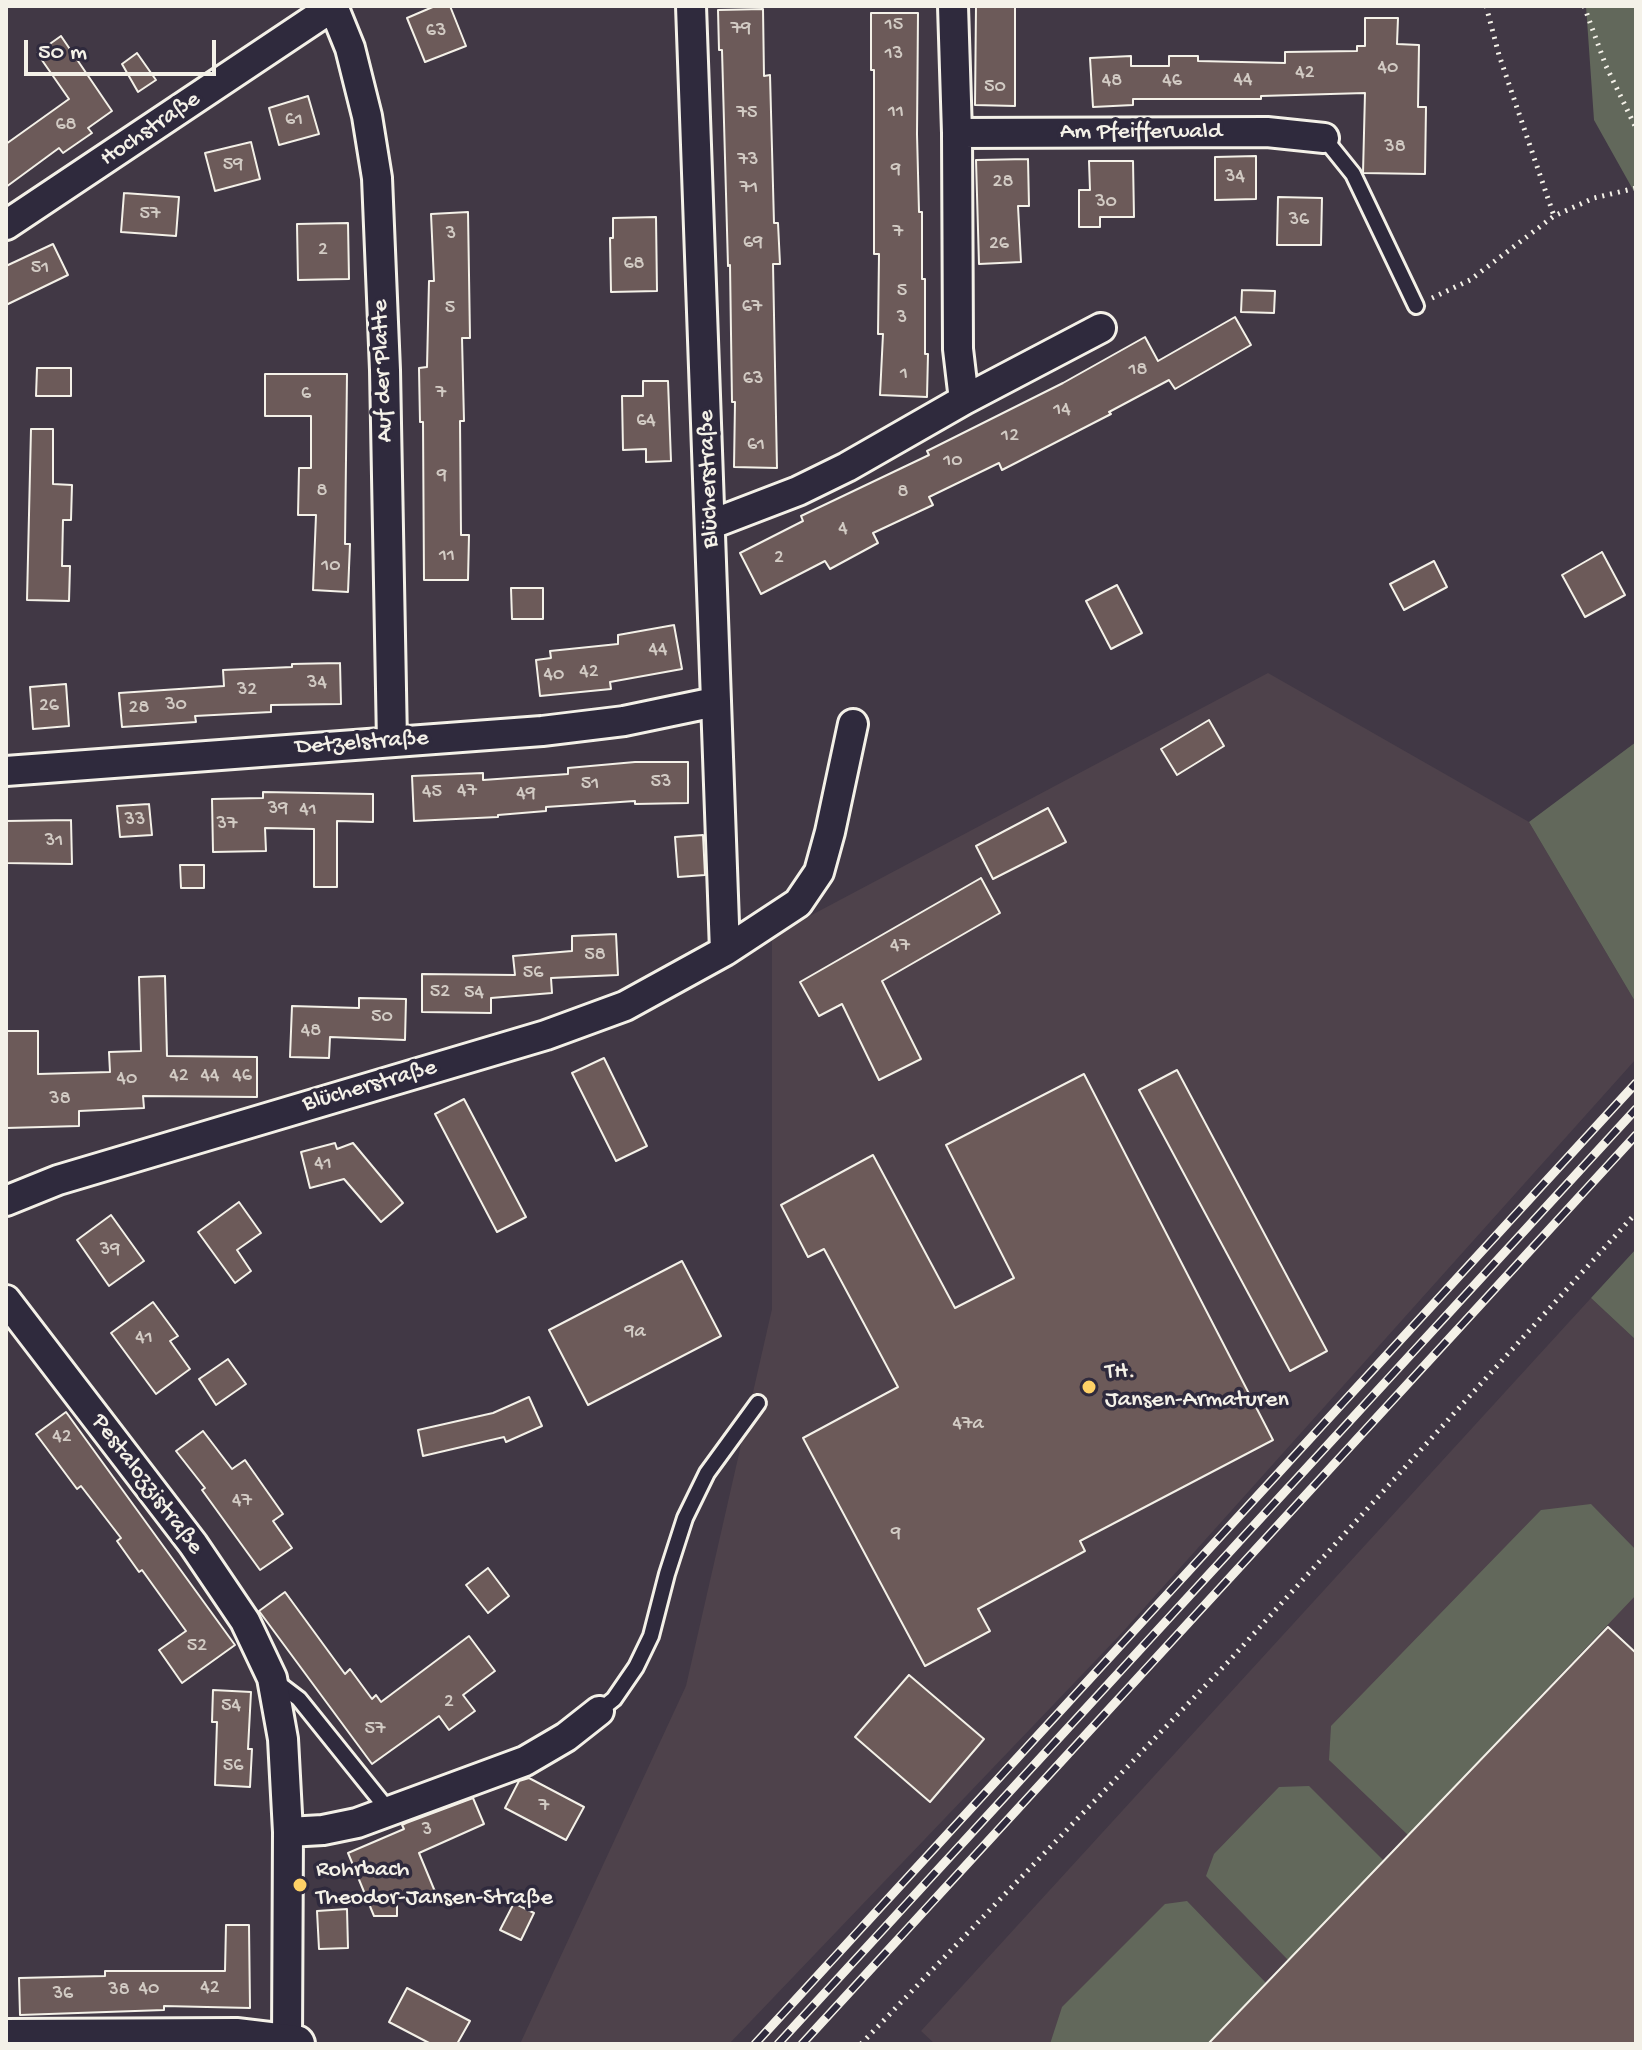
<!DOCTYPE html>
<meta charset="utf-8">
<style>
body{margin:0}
#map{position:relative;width:1642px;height:2050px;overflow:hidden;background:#413845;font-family:"Gochi Hand",sans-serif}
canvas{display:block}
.frame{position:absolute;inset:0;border:8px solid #f4f1e8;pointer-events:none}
.scale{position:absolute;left:24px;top:40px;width:192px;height:36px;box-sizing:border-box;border:4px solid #f4f1e8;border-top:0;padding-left:10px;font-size:24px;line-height:28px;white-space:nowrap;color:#f4f1e8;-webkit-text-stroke:6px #2f2a3d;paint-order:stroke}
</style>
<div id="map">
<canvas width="1642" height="2050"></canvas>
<div class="frame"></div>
<div class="scale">50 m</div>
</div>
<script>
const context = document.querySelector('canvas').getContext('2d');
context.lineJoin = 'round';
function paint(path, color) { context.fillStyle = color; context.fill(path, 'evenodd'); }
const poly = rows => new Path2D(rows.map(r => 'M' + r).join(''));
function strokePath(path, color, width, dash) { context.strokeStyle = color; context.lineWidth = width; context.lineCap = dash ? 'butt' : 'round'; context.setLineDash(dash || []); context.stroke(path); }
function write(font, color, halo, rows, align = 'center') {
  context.font = font + ' "Gochi Hand",sans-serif'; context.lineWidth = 7; context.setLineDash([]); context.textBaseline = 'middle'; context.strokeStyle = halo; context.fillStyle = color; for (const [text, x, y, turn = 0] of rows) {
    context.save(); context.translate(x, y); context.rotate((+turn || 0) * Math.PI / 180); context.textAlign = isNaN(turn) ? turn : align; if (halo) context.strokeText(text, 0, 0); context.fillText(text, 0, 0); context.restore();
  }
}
const built = poly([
 [1268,673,1529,822,1636,1003,1636,1059,1119,1636,729,2044,520,2044,686,1686,772,1309,772,936],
 [1591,1298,1636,1340,1636,2044,935,2044,921,2031]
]);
const green = poly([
 [1586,6,1636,6,1636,195,1594,120],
 [1636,742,1636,1003,1529,822],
 [1636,1249,1636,1340,1591,1298],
 [1591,1504,1636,1550,1636,1595,1408,1835,1329,1760,1331,1726,1541,1510],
 [1309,1786,1384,1861,1288,1960,1206,1876,1214,1854,1279,1787],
 [1187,1901,1266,1983,1208,2044,1050,2044,1062,2007,1165,1904]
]);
const building = poly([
 [435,6,450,6,466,46,425,62,407,18,435,6],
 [976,6,1015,6,1015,106,975,105,976,6],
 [763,9,764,76,770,75,774,223,778,223,780,264,773,264,777,468,734,467,735,402,732,402,730,265,728,266,722,50,719,50,718,10,763,9],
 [871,13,918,13,917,134,919,212,922,212,922,279,925,279,925,354,928,354,927,397,880,395,883,334,878,334,879,254,874,254,874,70,871,70,871,13],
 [1365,18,1398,18,1397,44,1419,45,1418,107,1426,107,1425,174,1363,173,1365,93,1261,96,1261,99,1133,99,1133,105,1093,107,1090,58,1131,56,1131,66,1169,66,1169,56,1198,56,1198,61,1285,63,1285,52,1357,51,1357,46,1365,46,1365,18],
 [61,36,112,111,88,128,92,133,63,153,59,148,6,187,6,144,69,99,37,53,61,36],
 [137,53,156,80,138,92,122,64,137,53],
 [308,96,319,134,279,145,269,108,308,96],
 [251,142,260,179,215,191,205,153,251,142],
 [1256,156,1256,199,1215,200,1215,157,1256,156],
 [1028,159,1029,206,1018,206,1021,262,979,264,976,160,1028,159],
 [1089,161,1133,161,1134,217,1100,217,1100,227,1079,227,1079,190,1090,190,1089,161],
 [124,193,179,197,176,236,121,232,124,193],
 [1278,197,1322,198,1321,245,1277,245,1278,197],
 [468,212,470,338,462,338,464,421,460,421,461,535,469,535,468,580,424,580,423,422,420,422,419,368,427,367,429,281,434,281,431,214,468,212],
 [656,217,657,291,611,292,610,238,613,238,613,218,656,217],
 [348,223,349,279,298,280,297,224,348,223],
 [53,244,68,275,6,305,6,266,53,244],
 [1242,290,1275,291,1274,313,1241,312,1242,290],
 [1235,317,1251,345,1175,389,1169,380,1109,412,1111,414,1002,470,999,463,929,497,933,505,873,533,878,543,830,569,825,561,761,594,740,553,803,521,801,516,929,455,927,451,1063,383,1145,337,1158,361,1235,317],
 [37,368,71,368,71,396,36,396,37,368],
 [265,374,347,374,345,544,350,544,348,592,313,590,316,515,298,515,299,468,311,468,311,416,265,416,265,374],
 [643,381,668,381,671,461,646,462,646,449,623,450,622,396,643,396,643,381],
 [31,429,53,429,53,484,72,485,71,520,63,520,62,566,70,566,69,601,27,600,31,429],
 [1602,552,1625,595,1585,617,1562,575,1602,552],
 [1434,561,1447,587,1404,610,1390,584,1434,561],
 [1117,585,1142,633,1111,649,1086,601,1117,585],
 [511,588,543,588,543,619,512,619,511,588],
 [674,625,682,669,610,682,611,689,540,696,536,660,551,658,550,651,618,644,618,635,674,625],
 [340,663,341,704,271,705,271,712,195,716,196,722,122,727,119,693,224,686,223,670,292,667,292,664,340,663],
 [66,684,69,726,33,729,30,687,66,684],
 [1209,720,1224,746,1177,775,1161,749,1209,720],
 [635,762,688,762,688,803,635,804,635,801,546,807,546,811,498,815,498,817,414,821,412,776,483,773,483,780,568,774,568,768,635,762],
 [263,792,373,794,373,822,337,821,337,887,314,887,314,829,265,828,266,851,213,852,212,799,263,798,263,792],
 [149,804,152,835,120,837,117,806,149,804],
 [1048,808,1066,842,993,879,976,846,1048,808],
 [71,820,72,864,6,863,6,821,71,820],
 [703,835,705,875,678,877,675,837,703,835],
 [180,865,204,865,204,888,181,888,180,865],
 [981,878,1000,913,882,981,921,1059,879,1080,842,1004,819,1016,800,982,981,878],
 [616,934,618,975,551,978,552,993,491,998,491,1013,422,1012,422,974,515,975,513,956,572,951,572,936,616,934],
 [165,976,167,1056,257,1057,257,1097,143,1096,144,1108,79,1111,79,1126,6,1128,6,1031,38,1031,38,1074,110,1072,109,1052,141,1051,139,977,165,976],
 [359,998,406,999,405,1040,330,1037,329,1058,290,1057,292,1006,359,1008,359,998],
 [604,1058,647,1146,616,1161,572,1073,604,1058],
 [1177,1070,1327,1351,1290,1371,1139,1090,1177,1070],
 [1084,1074,1273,1440,1080,1541,1085,1551,978,1609,990,1631,925,1666,803,1438,898,1387,824,1249,808,1257,781,1205,873,1155,955,1308,1014,1278,946,1145,1084,1074],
 [464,1099,526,1217,497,1232,435,1114,464,1099],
 [335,1143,337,1149,353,1143,403,1203,381,1222,344,1179,310,1188,301,1152,335,1143],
 [239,1202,261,1233,237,1250,251,1271,235,1283,198,1232,239,1202],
 [111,1215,144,1261,109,1286,77,1240,111,1215],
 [682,1261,721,1336,588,1405,549,1330,682,1261],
 [153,1302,178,1336,170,1341,190,1369,156,1394,111,1333,153,1302],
 [228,1359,246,1384,216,1405,199,1379,228,1359],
 [529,1397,542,1426,506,1442,504,1437,423,1456,418,1430,493,1413,529,1397],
 [66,1412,235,1645,182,1683,159,1650,186,1631,142,1570,139,1572,117,1541,121,1538,81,1486,77,1489,36,1434,66,1412],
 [203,1431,232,1469,245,1460,283,1514,273,1521,292,1548,260,1570,202,1490,205,1488,176,1451,203,1431],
 [488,1568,509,1596,488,1613,466,1585,488,1568],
 [285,1592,345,1674,350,1669,372,1699,376,1695,381,1702,469,1636,495,1671,463,1695,475,1711,449,1730,439,1716,372,1764,259,1611,285,1592],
 [1608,1627,1636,1653,1636,2044,1208,2044,1608,1627],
 [909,1675,984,1739,930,1802,855,1737,909,1675],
 [213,1690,251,1692,248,1749,252,1749,250,1787,215,1785,217,1722,212,1722,213,1690],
 [529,1778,584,1807,566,1840,505,1808,519,1781,529,1778],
 [473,1798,484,1824,419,1853,436,1894,397,1900,397,1916,374,1916,348,1853,404,1829,402,1825,406,1823,473,1798],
 [514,1903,534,1913,521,1940,500,1930,514,1903],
 [347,1909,348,1948,319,1949,317,1911,347,1909],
 [226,1925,249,1925,250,2008,164,2006,164,2010,20,2015,19,1978,105,1976,105,1971,225,1971,226,1925],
 [407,1988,470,2021,457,2044,431,2044,389,2022,407,1988]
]);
const path = poly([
 [1486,6,1499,55,1554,216],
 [1584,6,1606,66,1636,128],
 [1432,298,1470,280,1554,216,1594,198,1636,188],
 [861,2044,1229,1661,1636,1213]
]);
const service = poly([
 [1324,138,1353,174,1416,306],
 [274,1680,299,1699,389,1811],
 [599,1711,614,1699,636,1667,651,1636,667,1574,685,1518,707,1473,758,1403]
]);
const minor = poly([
 [333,6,350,48,367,116,377,178,385,370,392,742],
 [691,6,725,951],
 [953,6,957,133,958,349,964,400],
 [957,133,1267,132,1324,138],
 [6,225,334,6],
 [712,524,798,491,847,467,964,400,1101,328],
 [6,771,542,731,624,721,715,702],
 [6,1201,58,1180,546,1035,625,1006,725,951,798,903,819,872,830,832,853,724],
 [6,1300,193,1544,245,1621,272,1678,283,1739,288,1832,287,2042],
 [288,1832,323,1830,357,1823,525,1761,566,1737,599,1711]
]);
const tertiary = poly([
 [6,2038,238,2037,296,2044]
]);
const rail = poly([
 [755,2044,1636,1083],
 [778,2044,1636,1109],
 [802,2044,1636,1135]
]);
const markers = [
 [1089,1387,8,"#ffd166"],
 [300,1885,8,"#ffd166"]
];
const numberNames = [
 ["15",894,26],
 ["79",741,30],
 ["63",436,32],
 ["13",894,55],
 ["40",1388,69],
 ["42",1305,74],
 ["44",1243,81],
 ["48",1112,82],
 ["46",1172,82],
 ["50",995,88],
 ["11",896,113],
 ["75",747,114],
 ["61",294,121],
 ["68",66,126],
 ["38",1395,148],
 ["73",748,161],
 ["59",233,166],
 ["9",896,171],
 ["34",1235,178],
 ["28",1003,183],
 ["71",749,189],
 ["30",1106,203],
 ["57",150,215],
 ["36",1299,221],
 ["7",898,233],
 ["3",451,235],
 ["69",753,244],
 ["26",999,245],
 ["2",323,251],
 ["68",634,265],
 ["51",40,269],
 ["5",902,292],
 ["67",752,308],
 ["5",450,309],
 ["3",902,319],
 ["18",1138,371],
 ["1",904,375],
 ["63",753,380],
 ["7",441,394],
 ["6",306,395],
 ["14",1062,411],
 ["64",646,422],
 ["12",1010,437],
 ["61",756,446],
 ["10",953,462],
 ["9",442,477],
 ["8",322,492],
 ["8",903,493],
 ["4",843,530],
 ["11",447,557],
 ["2",779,559],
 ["10",331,567],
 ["44",658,651],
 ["42",589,673],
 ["40",554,676],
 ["34",317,684],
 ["32",247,691],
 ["30",176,706],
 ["26",49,707],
 ["28",139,709],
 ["53",661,783],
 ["51",590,785],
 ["47",467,792],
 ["45",432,793],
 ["49",526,795],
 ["39",278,810],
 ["41",308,811],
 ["33",135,821],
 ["37",227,825],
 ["31",54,842],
 ["47",900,947],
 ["58",595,956],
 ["56",533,974],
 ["52",440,993],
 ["54",474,994],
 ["50",382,1018],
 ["48",311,1032],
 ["42",179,1077],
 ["44",210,1077],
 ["46",242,1077],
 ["40",127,1080],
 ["38",60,1100],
 ["41",323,1165],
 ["39",110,1251],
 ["9a",635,1333],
 ["41",144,1339],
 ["47a",968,1425],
 ["42",62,1438],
 ["47",242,1502],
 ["9",896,1535],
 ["52",197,1647],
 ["2",449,1703],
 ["54",231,1707],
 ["57",375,1730],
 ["56",233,1767],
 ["7",544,1807],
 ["3",427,1831],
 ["42",210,1989],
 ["40",149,1990],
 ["38",119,1991],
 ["36",63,1995]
];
const streetNames = [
 ["Hochstraße",151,130,-34],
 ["Am Pfeifferwald",1141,133],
 ["Auf der Platte",384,371,-92],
 ["Blücherstraße",710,479,-92],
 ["Detzelstraße",362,744,-4],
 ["Blücherstraße",370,1087,-16],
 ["Pestalozzistraße",146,1485,53]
];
const poiNames = [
 ["TH.",1105,1373],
 ["Jansen-Armaturen",1105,1401],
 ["Rohrbach",316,1871],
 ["Theodor-Jansen-Straße",316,1899]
];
paint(built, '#4e424b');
paint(green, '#62685b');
paint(building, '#6c5a59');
strokePath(building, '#f4f1e8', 2);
strokePath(service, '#f4f1e8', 20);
strokePath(minor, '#f4f1e8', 34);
strokePath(tertiary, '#f4f1e8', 42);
strokePath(path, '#f4f1e8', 5, [2, 6]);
strokePath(service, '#2f2a3d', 14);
strokePath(minor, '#2f2a3d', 28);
strokePath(tertiary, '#2f2a3d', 36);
strokePath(rail, '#f4f1e8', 9);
strokePath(rail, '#2f2a3d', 6, [18]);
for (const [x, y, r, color] of markers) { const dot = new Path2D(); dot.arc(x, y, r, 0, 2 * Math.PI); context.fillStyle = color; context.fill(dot); strokePath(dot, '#2f2a3d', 3); }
write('20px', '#d2cbc4', null, numberNames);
write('24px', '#f4f1e8', '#2f2a3d', streetNames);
write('24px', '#f4f1e8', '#2f2a3d', poiNames, 'left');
</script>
